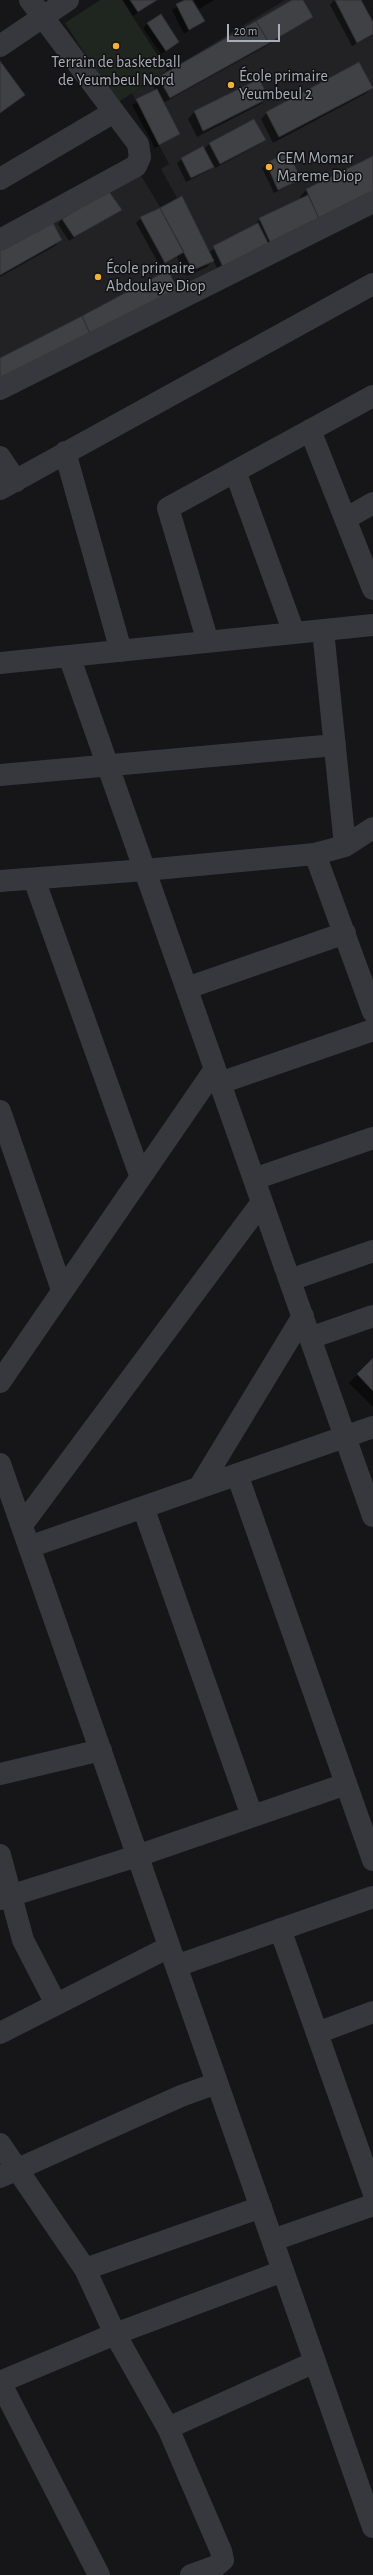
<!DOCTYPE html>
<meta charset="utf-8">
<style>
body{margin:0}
#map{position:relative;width:373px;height:2575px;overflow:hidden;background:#161618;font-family:"Alegreya Sans",sans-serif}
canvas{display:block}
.scale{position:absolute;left:227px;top:24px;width:53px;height:18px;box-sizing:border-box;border:2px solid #a8adb8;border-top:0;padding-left:5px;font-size:12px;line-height:14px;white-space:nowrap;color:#a8adb8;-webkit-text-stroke:3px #111113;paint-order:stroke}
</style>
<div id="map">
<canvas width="373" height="2575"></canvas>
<div class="scale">20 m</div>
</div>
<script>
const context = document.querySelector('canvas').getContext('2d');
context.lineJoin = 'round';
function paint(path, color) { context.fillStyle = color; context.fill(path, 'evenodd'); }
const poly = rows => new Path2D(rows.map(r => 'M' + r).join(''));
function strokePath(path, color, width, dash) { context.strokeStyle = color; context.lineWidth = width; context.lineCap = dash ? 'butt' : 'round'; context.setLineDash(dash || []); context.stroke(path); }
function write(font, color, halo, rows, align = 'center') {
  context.font = font + ' "Alegreya Sans",sans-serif'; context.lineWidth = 3; context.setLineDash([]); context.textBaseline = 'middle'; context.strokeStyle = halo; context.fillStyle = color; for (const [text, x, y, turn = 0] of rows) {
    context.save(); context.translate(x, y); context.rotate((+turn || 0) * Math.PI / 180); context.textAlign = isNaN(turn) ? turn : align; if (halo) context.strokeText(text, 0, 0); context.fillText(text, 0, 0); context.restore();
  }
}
const built = poly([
 [285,0,361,0,373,22,373,197,0,384,0,243,137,169,160,207,177,198,161,169,169,164,132,93]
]);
const green = poly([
 [100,0,122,0,167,70,117,103,65,23]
]);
const shadow = poly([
 [123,0,156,0,133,16],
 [187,0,190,0,203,21,184,34,172,10],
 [194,0,214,0,199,9],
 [294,0,301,0,311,17,261,49,163,103,178,134,155,148,132,105,156,91,152,84,158,77],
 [334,0,360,0,373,25,373,35,352,46,330,5],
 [148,23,178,42,161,54,143,28],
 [258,80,268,98,261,104,197,137,188,119,194,112],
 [372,88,365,94,273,143,261,119,267,113],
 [264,140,260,144,215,168,214,165,208,171,186,182,177,163,182,159,204,149,209,144],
 [287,153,300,179,274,193,262,168],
 [373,157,314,230,218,270,213,260,207,267,187,276,177,257,160,266,136,223,141,218,209,252,254,226,260,218,301,200,300,197,306,190],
 [121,209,69,241,58,224,62,219],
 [61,240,55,246,0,277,0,251],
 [167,272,178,292,0,358],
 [373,1359,373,1407,349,1383]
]);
const building = poly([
 [130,0,157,0,138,12,130,0],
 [185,0,192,0,205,21,189,30,176,4,185,0],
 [292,0,303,0,313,17,269,43,256,21,292,0],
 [335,0,361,0,373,22,373,34,357,43,335,0],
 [161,14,179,42,166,51,147,23,161,14],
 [256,21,269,43,170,98,158,77,256,21],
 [0,61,25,95,0,113,0,61],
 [359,62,373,88,279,137,266,112,359,62],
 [259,79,269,98,203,131,194,111,259,79],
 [157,89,180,134,159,145,136,99,157,89],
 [254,119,266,140,220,164,209,143,254,119],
 [203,146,214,167,191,178,181,158,203,146],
 [288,152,301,179,278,190,266,163,288,152],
 [373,156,373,193,319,219,306,189,373,156],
 [108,190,122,210,74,237,62,219,108,190],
 [308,195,321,223,272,246,259,218,308,195],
 [182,196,214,261,193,270,160,208,182,196],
 [160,208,184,252,165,263,140,217,160,208],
 [52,221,62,240,0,275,0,250,52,221],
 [258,223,269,245,223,267,213,246,258,223],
 [168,270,179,292,92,338,82,316,168,270],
 [82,316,92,338,0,384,0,358,82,316],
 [373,1358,373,1391,357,1374,373,1358]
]);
const minor = poly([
 [0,46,68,0],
 [0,179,114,112],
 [0,240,136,166,140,157,138,144,30,0],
 [0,389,373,202],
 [310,430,373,589],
 [65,452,121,651],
 [0,457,16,481],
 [235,471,294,633],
 [0,489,373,284],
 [347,518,373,503],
 [323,630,345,846],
 [208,642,168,508,373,396],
 [69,656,373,1516],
 [0,663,373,625],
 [0,775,335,745],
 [315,854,373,1012],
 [34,879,140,1175],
 [0,881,145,870,315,854,345,846,373,828],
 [187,988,345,933],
 [220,1083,373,1030],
 [0,1111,62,1290],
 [254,1179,373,1138],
 [290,1280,373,1251],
 [310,1338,373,1316],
 [0,1382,215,1069],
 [0,1464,373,2527],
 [237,1474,373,1860],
 [200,1486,303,1316],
 [143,1507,252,1816],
 [22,1525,262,1202],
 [29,1547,373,1427],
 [0,1774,101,1750],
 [0,1855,23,1940,56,2004],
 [0,1899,137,1856,346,1784],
 [280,1929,373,2191],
 [176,1966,373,1897],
 [0,2033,169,1947],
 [317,2033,373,2012],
 [0,2144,85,2269,115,2334,168,2428,221,2551,223,2560,216,2566,191,2575],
 [0,2177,181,2096,217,2083],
 [273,2240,373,2205],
 [85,2269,261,2207],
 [0,2382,115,2334,283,2271],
 [0,2382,99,2575],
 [168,2428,315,2362]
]);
const markers = [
 [116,46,4,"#f2b134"],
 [231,85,4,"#f2b134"],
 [269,167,4,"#f2b134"],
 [98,277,4,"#f2b134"]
];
const poiNames = [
 ["Terrain de basketball",116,62,"center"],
 ["de Yeumbeul Nord",116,80,"center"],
 ["École primaire",239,76],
 ["Yeumbeul 2",239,94],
 ["CEM Momar",277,158],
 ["Mareme Diop",277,176],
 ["École primaire",106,268],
 ["Abdoulaye Diop",106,286]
];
paint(built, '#222225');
paint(green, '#1e261f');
paint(shadow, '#0007');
paint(building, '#404145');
strokePath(building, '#303034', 1);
strokePath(minor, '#37383d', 22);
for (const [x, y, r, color] of markers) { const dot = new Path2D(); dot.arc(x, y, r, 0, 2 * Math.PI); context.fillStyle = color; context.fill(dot); strokePath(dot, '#111113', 1.5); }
write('16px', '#a8adb8', '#111113', poiNames, 'left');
</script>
